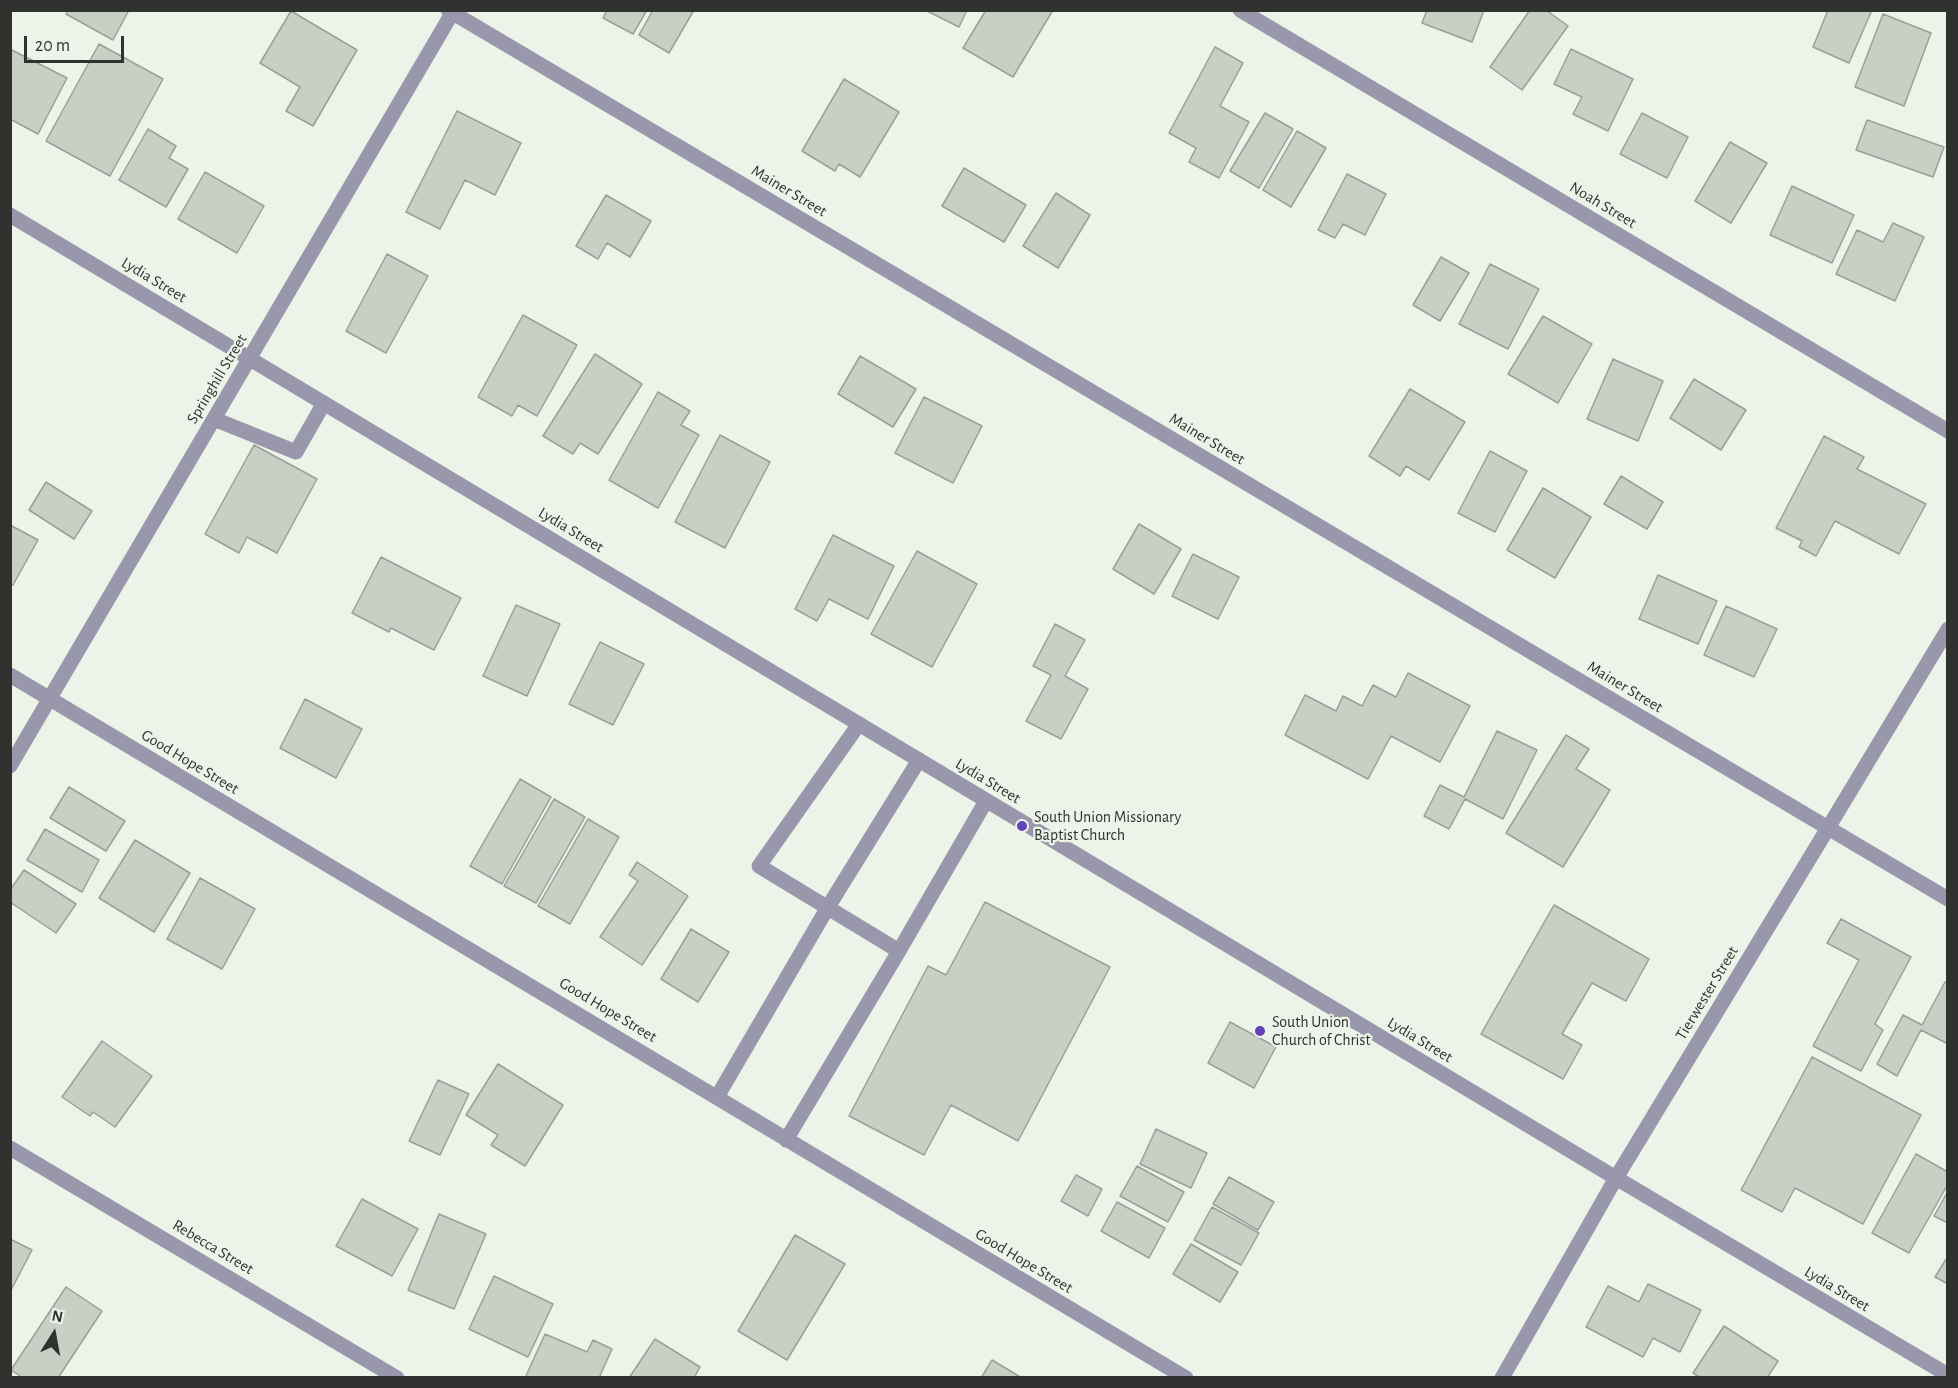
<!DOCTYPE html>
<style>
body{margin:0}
#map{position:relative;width:1958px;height:1388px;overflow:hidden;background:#edf3e9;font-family:"Alegreya Sans",sans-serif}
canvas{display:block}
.frame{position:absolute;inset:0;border:12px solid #30322f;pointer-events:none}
.north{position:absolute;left:24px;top:1304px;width:60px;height:60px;-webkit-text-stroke:4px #edf3e9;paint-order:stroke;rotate:11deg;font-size:16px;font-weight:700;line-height:24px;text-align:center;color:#30322f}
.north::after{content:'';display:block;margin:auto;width:21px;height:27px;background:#30322f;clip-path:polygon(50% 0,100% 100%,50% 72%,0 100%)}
.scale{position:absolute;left:24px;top:36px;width:100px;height:27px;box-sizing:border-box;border:3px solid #30322f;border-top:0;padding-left:8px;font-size:18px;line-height:21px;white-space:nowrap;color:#30322f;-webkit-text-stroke:4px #edf3e9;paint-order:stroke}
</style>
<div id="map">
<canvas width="1958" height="1388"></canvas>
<div class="frame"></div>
<div class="north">N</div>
<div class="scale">20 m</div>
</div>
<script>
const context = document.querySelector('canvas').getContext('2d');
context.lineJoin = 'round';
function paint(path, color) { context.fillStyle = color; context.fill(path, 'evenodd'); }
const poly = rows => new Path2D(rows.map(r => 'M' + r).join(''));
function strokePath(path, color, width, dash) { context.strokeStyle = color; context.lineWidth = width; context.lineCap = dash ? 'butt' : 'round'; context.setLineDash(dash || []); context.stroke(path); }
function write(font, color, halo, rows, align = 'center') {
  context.font = font + ' "Alegreya Sans",sans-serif'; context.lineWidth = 4.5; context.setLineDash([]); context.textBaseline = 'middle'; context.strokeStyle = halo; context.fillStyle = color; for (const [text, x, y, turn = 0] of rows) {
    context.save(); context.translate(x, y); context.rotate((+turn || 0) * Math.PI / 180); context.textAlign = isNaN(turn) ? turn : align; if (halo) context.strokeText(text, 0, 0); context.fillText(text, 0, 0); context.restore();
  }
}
const building = poly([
 [68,10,129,10,113,40,66,14,68,10],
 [607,10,647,10,633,34,603,18,607,10],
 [653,10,694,10,669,53,639,35,653,10],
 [925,10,967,10,959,27,925,10],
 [986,10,1053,10,1013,77,963,48,986,10],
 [1427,10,1484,10,1472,42,1422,23,1427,10],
 [1530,10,1546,10,1568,26,1522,90,1490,67,1530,10],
 [1828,10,1872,10,1849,63,1813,47,1828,10],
 [291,11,357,50,313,126,286,111,300,87,260,63,291,11],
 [1883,14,1931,33,1904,106,1855,87,1883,14],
 [99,44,163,79,110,176,46,141,99,44],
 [1215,47,1243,63,1220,106,1249,122,1219,178,1189,162,1196,148,1169,133,1215,47],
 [10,49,67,78,38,134,10,119,10,49],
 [1571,49,1633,79,1608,131,1573,114,1582,97,1554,84,1571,49],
 [844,79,899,112,860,177,839,164,835,171,802,151,844,79],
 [457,111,521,143,495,195,465,180,440,229,406,212,457,111],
 [1265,113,1293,129,1259,188,1230,171,1265,113],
 [1642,113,1688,137,1667,178,1620,154,1642,113],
 [1867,120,1944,147,1933,177,1856,150,1867,120],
 [148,129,176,146,169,158,188,169,166,207,119,180,148,129],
 [1297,131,1326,148,1291,207,1263,190,1297,131],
 [1730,142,1767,163,1731,223,1695,201,1730,142],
 [964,168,1026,205,1004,242,942,206,964,168],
 [205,172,264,206,237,253,178,219,205,172],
 [1347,174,1386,194,1365,235,1343,224,1335,238,1318,230,1347,174],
 [1792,186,1854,215,1832,263,1770,235,1792,186],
 [1056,193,1090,215,1058,268,1023,246,1056,193],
 [606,195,651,221,630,257,607,243,598,259,576,246,606,195],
 [1893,223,1924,237,1895,301,1836,274,1857,230,1883,242,1893,223],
 [387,254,428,276,386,353,346,331,387,254],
 [1441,257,1469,273,1440,321,1413,305,1441,257],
 [1490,264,1539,289,1508,349,1459,324,1490,264],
 [523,315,577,345,537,416,518,405,512,416,478,397,523,315],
 [1543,316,1592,344,1558,403,1508,374,1543,316],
 [595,354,642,384,598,454,580,443,573,454,543,436,595,354],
 [860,356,916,389,893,427,838,394,860,356],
 [1613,359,1663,381,1638,441,1587,419,1613,359],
 [1694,379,1746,410,1721,450,1670,418,1694,379],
 [1410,389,1465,422,1429,480,1406,466,1400,476,1369,456,1410,389],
 [658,392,690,411,681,425,699,435,658,508,609,480,658,392],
 [924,397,982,426,953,483,895,453,924,397],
 [720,435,770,462,725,548,675,522,720,435],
 [1824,436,1864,457,1857,469,1926,504,1899,554,1835,521,1816,556,1799,547,1802,541,1776,528,1824,436],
 [254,445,317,479,277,553,247,537,239,553,205,534,254,445],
 [1490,451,1527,471,1495,532,1458,513,1490,451],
 [1621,476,1663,502,1647,529,1604,504,1621,476],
 [46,482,92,511,74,539,29,510,46,482],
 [1543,488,1591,517,1555,578,1507,550,1543,488],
 [1139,524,1181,549,1154,594,1113,569,1139,524],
 [10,525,38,540,13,585,10,584,10,525],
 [833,535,894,566,868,619,829,599,817,621,795,609,833,535],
 [917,551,977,584,932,667,871,634,917,551],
 [1193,554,1239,577,1218,619,1172,596,1193,554],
 [381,557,461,598,434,650,391,628,389,632,352,613,381,557],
 [1658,575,1717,601,1698,644,1639,619,1658,575],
 [516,605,560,624,527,696,483,676,516,605],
 [1726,606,1777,629,1754,677,1704,655,1726,606],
 [1055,624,1085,640,1065,676,1088,689,1061,739,1026,721,1051,675,1033,666,1055,624],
 [600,642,644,664,613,725,569,704,600,642],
 [1408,673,1470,706,1440,762,1391,736,1368,779,1285,735,1305,695,1336,711,1343,696,1362,706,1373,685,1396,697,1408,673],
 [305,699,362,729,336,778,280,748,305,699],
 [1497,731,1537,750,1503,819,1465,799,1449,829,1424,816,1440,785,1464,797,1497,731],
 [1566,735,1589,749,1576,769,1610,790,1563,867,1506,833,1566,735],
 [520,779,551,797,502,884,470,866,520,779],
 [69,787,125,821,106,851,50,818,69,787],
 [554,799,585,817,536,903,504,886,554,799],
 [588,819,619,837,570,924,538,906,588,819],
 [45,829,99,860,82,892,27,860,45,829],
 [135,840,190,873,154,932,99,898,135,840],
 [637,862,688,896,642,965,600,937,638,881,629,875,637,862],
 [24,870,76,904,56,933,10,902,10,890,24,870],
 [200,878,255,909,222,969,167,939,200,878],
 [985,902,1110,967,1018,1141,951,1105,924,1155,849,1116,928,966,946,975,985,902],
 [1554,905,1649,959,1626,1001,1592,983,1562,1034,1582,1045,1563,1079,1481,1034,1554,905],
 [1841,919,1911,957,1875,1024,1883,1030,1861,1071,1813,1046,1859,960,1827,943,1841,919],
 [691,929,729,952,698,1002,661,979,691,929],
 [1945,982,1948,984,1948,1044,1921,1030,1897,1076,1877,1064,1903,1015,1922,1025,1945,982],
 [1230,1022,1276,1047,1254,1088,1208,1063,1230,1022],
 [102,1041,152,1076,115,1127,93,1112,90,1116,62,1097,102,1041],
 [1812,1057,1921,1115,1863,1224,1795,1188,1782,1212,1741,1190,1812,1057],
 [498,1064,563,1105,525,1166,491,1145,498,1135,466,1115,498,1064],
 [438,1080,469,1094,440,1155,409,1141,438,1080],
 [1156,1129,1207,1153,1191,1188,1140,1164,1156,1129],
 [1916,1154,1948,1172,1948,1184,1909,1253,1872,1233,1916,1154],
 [1137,1166,1184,1192,1168,1222,1120,1196,1137,1166],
 [1076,1175,1102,1189,1088,1216,1061,1201,1076,1175],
 [1229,1177,1274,1202,1258,1230,1213,1204,1229,1177],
 [1948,1191,1948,1223,1934,1216,1948,1191],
 [362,1199,418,1229,392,1276,336,1246,362,1199],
 [1117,1202,1165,1228,1149,1258,1101,1231,1117,1202],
 [1212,1207,1259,1233,1241,1265,1194,1240,1212,1207],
 [439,1214,486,1234,454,1309,408,1290,439,1214],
 [795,1235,845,1264,787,1360,738,1331,795,1235],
 [10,1239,32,1250,10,1292,10,1239],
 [1191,1244,1238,1272,1220,1302,1173,1274,1191,1244],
 [1948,1256,1948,1284,1935,1277,1948,1256],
 [494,1276,553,1304,528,1357,469,1329,494,1276],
 [1648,1284,1701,1310,1680,1352,1653,1338,1643,1357,1586,1327,1608,1286,1639,1302,1648,1284],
 [66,1287,102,1311,58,1378,23,1378,11,1370,66,1287],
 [1724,1326,1778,1361,1767,1378,1701,1378,1693,1373,1724,1326],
 [545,1334,587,1352,593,1340,612,1349,599,1378,525,1378,545,1334],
 [655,1339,700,1367,694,1378,629,1378,655,1339],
 [992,1360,1022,1378,981,1378,992,1360]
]);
const service = poly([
 [214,419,296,452,324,403],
 [859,724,759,866,899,951],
 [717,1097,828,907,919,760],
 [786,1140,899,951,986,801]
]);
const minor = poly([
 [1240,10,1948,431],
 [10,215,1616,1178,1948,1375],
 [10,675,1186,1378],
 [10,766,454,10],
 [10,1148,397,1378],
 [1502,1378,1616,1178,1828,828]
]);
const tertiary = poly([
 [448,10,1948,899],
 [1828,828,1948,629]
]);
const markers = [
 [1022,826,6,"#6342ba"],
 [1260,1031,6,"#6342ba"]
];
const streetNames = [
 ["Mainer Street",789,191,31],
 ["Noah Street",1603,205,31],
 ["Lydia Street",154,280,31],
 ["Springhill Street",217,379,-59],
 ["Mainer Street",1207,439,31],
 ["Lydia Street",571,530,31],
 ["Mainer Street",1625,687,31],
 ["Good Hope Street",190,762,31],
 ["Lydia Street",988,781,31],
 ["Tierwester Street",1707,993,-59],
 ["Good Hope Street",608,1010,31],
 ["Lydia Street",1420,1040,31],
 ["Rebecca Street",213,1247,31],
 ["Good Hope Street",1024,1261,31],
 ["Lydia Street",1837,1289,31]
];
const poiNames = [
 ["South Union Missionary",1034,817],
 ["Baptist Church",1034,835],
 ["South Union",1272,1022],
 ["Church of Christ",1272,1040]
];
paint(building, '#cacfc6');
strokePath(building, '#9ba097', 1.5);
strokePath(service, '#9997ab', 15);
strokePath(minor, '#9997ab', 15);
strokePath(tertiary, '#9997ab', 15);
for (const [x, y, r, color] of markers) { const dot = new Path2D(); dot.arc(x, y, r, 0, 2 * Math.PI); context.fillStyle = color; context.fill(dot); strokePath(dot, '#edf3e9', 2); }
write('16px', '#30322f', '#edf3e9', streetNames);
write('16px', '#30322f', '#edf3e9', poiNames, 'left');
</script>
